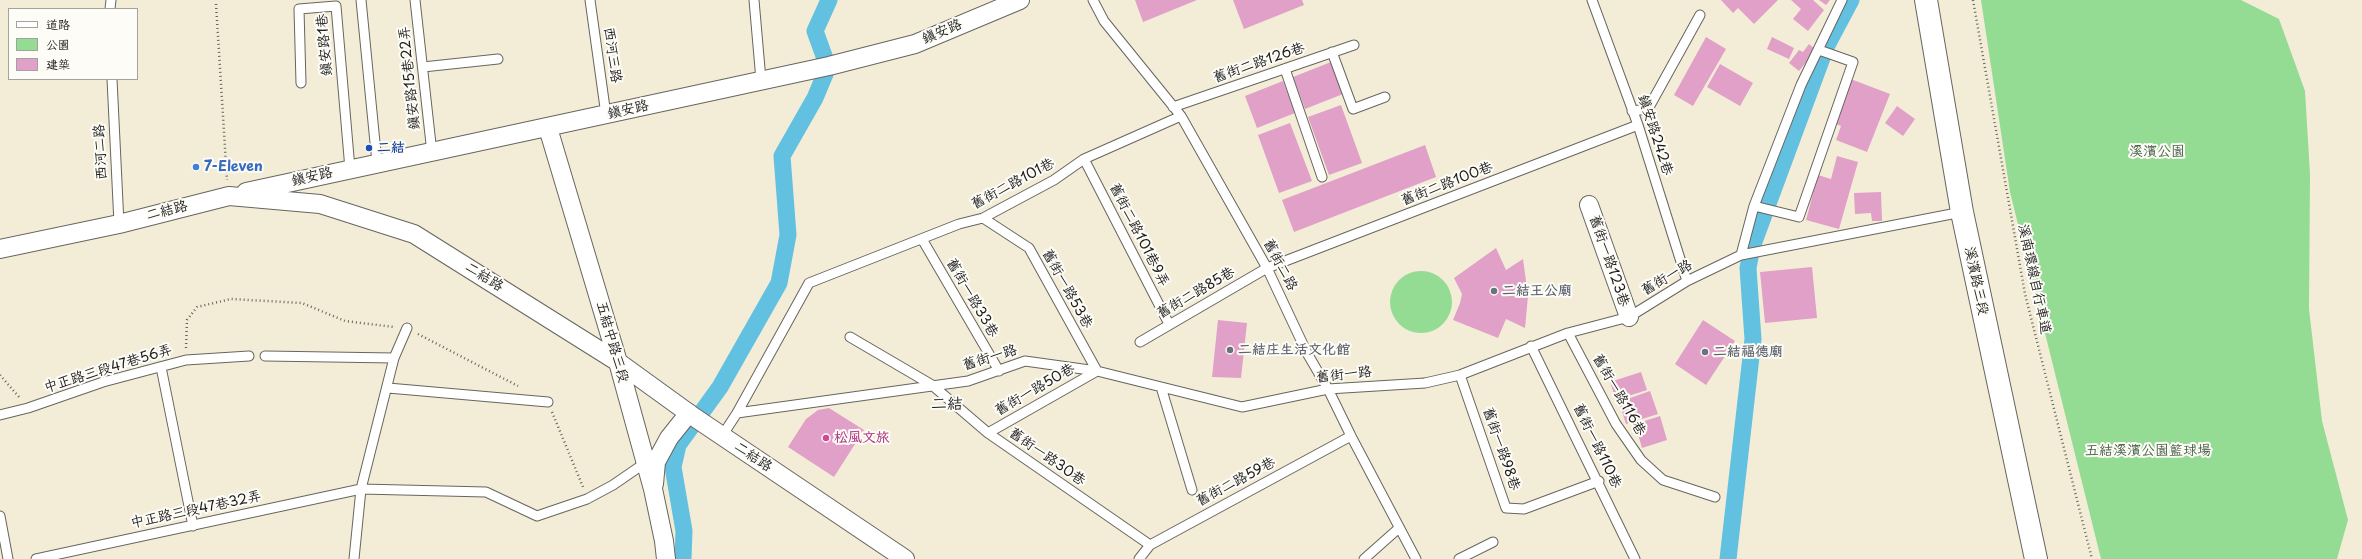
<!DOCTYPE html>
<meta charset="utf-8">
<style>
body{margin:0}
#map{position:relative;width:2362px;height:559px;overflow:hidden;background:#f3edd8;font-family:"Playpen Sans","LXGW WenKai TC",sans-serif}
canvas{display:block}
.legend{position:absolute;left:8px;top:8px;width:130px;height:72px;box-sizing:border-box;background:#fdfcf7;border:1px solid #a3a29f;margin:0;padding:5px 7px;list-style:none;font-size:12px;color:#1c1c1c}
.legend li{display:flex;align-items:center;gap:8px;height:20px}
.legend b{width:20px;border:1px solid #a3a29f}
</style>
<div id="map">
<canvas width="2362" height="559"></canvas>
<ul class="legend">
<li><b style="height:5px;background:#fff"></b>道路</li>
<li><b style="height:11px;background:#94db94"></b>公園</li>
<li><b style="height:11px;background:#e0a0c7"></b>建築</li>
</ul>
</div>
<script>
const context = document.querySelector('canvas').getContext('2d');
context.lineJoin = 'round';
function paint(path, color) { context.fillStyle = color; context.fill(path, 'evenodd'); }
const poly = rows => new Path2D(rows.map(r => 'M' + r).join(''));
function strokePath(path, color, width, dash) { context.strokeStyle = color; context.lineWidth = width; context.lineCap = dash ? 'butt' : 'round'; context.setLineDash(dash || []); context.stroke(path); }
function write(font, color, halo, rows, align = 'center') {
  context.font = font + ' "Playpen Sans","LXGW WenKai TC",sans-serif'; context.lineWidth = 4; context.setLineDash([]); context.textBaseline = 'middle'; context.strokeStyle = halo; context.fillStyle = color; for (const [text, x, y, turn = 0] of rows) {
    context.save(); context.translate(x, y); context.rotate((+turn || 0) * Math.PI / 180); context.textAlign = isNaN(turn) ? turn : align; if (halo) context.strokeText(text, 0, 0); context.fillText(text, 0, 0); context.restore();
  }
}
const green = poly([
 [1981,0,2241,0,2279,19,2305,91,2310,174,2309,309,2322,421,2348,520,2337,559,2101,559,2010,192],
 '1390 302a31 31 0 1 1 62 0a31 31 0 1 1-62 0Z'
]);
const canal = poly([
 [683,559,684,531,673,467,678,445,720,387,779,283,788,235,782,156,815,98,828,67,815,31,829,0],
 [1728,559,1753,339,1748,268,1752,247,1826,47,1851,0]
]);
const building = poly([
 [1135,0,1197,0,1143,22],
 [1233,0,1302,0,1304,5,1244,29],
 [1721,0,1778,0,1754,24,1738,8,1733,13],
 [1791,0,1813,0,1824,10,1808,31,1793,19,1801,9],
 [1819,0,1830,0,1826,5],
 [1706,37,1726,49,1693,106,1674,95],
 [1772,37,1794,48,1789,59,1767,49],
 [1809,44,1816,50,1799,71,1789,63,1799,50,1803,52],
 [1331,62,1343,94,1305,109,1293,77],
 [1720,64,1753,83,1740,106,1707,87],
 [1848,78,1890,94,1867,152,1836,140,1841,126,1831,122],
 [1283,81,1295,113,1257,128,1245,96],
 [1341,105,1362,163,1329,175,1308,117],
 [1897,106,1915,119,1903,136,1885,123],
 [1290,123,1312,181,1279,193,1258,135],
 [1425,145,1436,177,1294,232,1282,200],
 [1837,156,1858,162,1839,229,1806,220,1818,175,1831,179],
 [1881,192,1882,221,1872,221,1871,213,1855,214,1854,193],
 [1496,248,1506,270,1523,259,1528,296,1525,328,1506,319,1498,338,1453,320,1460,303,1462,294,1454,278],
 [1812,267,1817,318,1765,323,1760,272],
 [1218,320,1247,323,1241,378,1212,377],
 [1703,320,1735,341,1706,385,1675,364],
 [1641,372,1647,390,1616,400,1610,382],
 [1650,391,1658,414,1626,424,1619,402],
 [829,408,864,430,834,477,788,447,806,419,818,410],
 [1660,416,1667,440,1642,448,1635,424]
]);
const path = poly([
 [1973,0,2025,294,2092,559],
 [216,4,227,180],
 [418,334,518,386],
 [186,348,187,320,197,307,231,299,302,303,345,321,394,327],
 [0,375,19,397],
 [552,412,583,487]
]);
const lane = poly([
 [361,0,377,163],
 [415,0,432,153],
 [590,0,606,115],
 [754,0,761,80],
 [1093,0,1104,21,1181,116,1267,268,1307,353,1328,389,1351,436,1416,559],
 [1592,0,1638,125,1687,281],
 [110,9,111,0],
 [1332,52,1353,109,1385,97],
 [423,67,498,59],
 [1285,69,1322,177],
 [112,79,119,224],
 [301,83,299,9,336,6,350,169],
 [1173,107,1354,45],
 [1632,111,1648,109,1700,15],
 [1084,159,1169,324],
 [1754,206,1799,217,1853,62,1819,50],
 [983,218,1029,248,1097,371,988,433],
 [922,239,999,371],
 [1741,255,1754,206,1801,85,1842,0],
 [1568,333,1616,424,1641,460,1663,480,1715,497],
 [850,337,932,385,988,433,1150,545],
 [1140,342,1267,268,1638,125],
 [1531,346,1635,559],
 [265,356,394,358],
 [161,367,193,526],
 [1460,375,1506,508,1524,509,1599,481],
 [1161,387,1192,490],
 [388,388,548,402],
 [737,413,809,283,959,224,983,218,1054,180,1084,159,1181,116],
 [0,415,28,408,103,382,186,360,249,356],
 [722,436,737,413,968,381,1025,361,1097,371,1242,407,1328,389,1425,383,1460,375,1568,333,1629,317,1687,281,1741,255,1962,212],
 [0,516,8,559],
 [36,559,361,489,486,492,537,516,587,499,613,485,645,463],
 [354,559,361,489,394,358,407,328],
 [1139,559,1150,545,1351,436],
 [1364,559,1399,528],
 [1459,559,1493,542]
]);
const street = poly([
 [548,128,618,362,653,489,664,541,666,559],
 [246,192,829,66,915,44,1020,0],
 [1589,205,1629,317],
 [0,249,119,224,229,196,320,204,414,234,618,362,694,417,905,559],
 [654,484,656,462,669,438,689,413]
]);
const secondary = poly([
 [1926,0,1962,212,2036,559]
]);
const markers = [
 [369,148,4,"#1a4fb4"],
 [196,167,4,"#3f7fe0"],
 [1494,291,4,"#6b7280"],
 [1230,350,4,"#6b7280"],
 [1705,352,4,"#6b7280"],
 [826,438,4,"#d1479c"]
];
const streetNames = [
 ["鎮安路",942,32,-23],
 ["鎮安路1巷",325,45,-95],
 ["西河三路",612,55,82],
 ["舊街二路126巷",1259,63,-19],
 ["鎮安路15巷22弄",410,78,-96],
 ["鎮安路",628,110,-13],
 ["鎮安路242巷",1655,135,72],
 ["西河二路",101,152,-93],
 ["鎮安路",312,177,-13],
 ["舊街二路101巷",1013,184,-28],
 ["舊街二路100巷",1447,184,-21],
 ["二結路",167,211,-14],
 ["舊街二路101巷9弄",1139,235,63],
 ["舊街一路123巷",1609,261,71],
 ["舊街二路",1280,265,62],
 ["二結路",484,277,32],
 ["舊街一路",1667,278,-30],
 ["溪南環線自行車道",2034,279,78],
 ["溪濱路三段",1976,281,78],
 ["舊街一路53巷",1067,289,61],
 ["舊街二路85巷",1196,293,-30],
 ["舊街一路33巷",972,298,60],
 ["五結中路三段",612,342,74],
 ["舊街一路",990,358,-17],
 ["中正路三段47巷56弄",108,369,-17],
 ["舊街一路",1344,375,-6],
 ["舊街一路50巷",1035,390,-30],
 ["舊街一路116巷",1619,395,60],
 ["舊街一路110巷",1597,446,64],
 ["舊街一路98巷",1501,449,71],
 ["二結路",753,457,34],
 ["舊街一路30巷",1047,457,35],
 ["舊街二路59巷",1236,482,-28],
 ["中正路三段47巷32弄",196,510,-12]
];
const transitNames = [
 ["二結",377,148]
];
const parkNames = [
 ["溪濱公園",2157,152],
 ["五結溪濱公園籃球場",2148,451]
];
const shopNames = [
 ["7-Eleven",204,167]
];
const worshipNames = [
 ["二結王公廟",1502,291],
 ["二結庄生活文化館",1238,350],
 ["二結福德廟",1713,352]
];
const hotelNames = [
 ["松風文旅",834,438]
];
const quarterNames = [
 ["二結",947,405]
];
paint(green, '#94db94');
strokePath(canal, '#62c1e0', 17);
paint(building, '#e0a0c7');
strokePath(lane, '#67655e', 11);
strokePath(street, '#67655e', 20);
strokePath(secondary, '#67655e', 24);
strokePath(path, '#67655e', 2.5, [1, 3]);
strokePath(lane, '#fff', 9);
strokePath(street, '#fff', 18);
strokePath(secondary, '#fff', 22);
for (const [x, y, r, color] of markers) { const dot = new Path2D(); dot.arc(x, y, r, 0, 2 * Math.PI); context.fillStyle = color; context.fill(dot); strokePath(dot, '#fdfcf7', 1.5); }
write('14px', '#1c1c1c', '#fdfcf7', streetNames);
write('bold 14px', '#164399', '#fdfcf7', transitNames, 'left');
write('14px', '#465f46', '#fdfcf7', parkNames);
write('bold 14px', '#366cbe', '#fdfcf7', shopNames, 'left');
write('bold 14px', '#5b616d', '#fdfcf7', worshipNames, 'left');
write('bold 14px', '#b23c85', '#fdfcf7', hotelNames, 'left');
write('16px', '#1c1c1c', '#fdfcf7', quarterNames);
</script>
